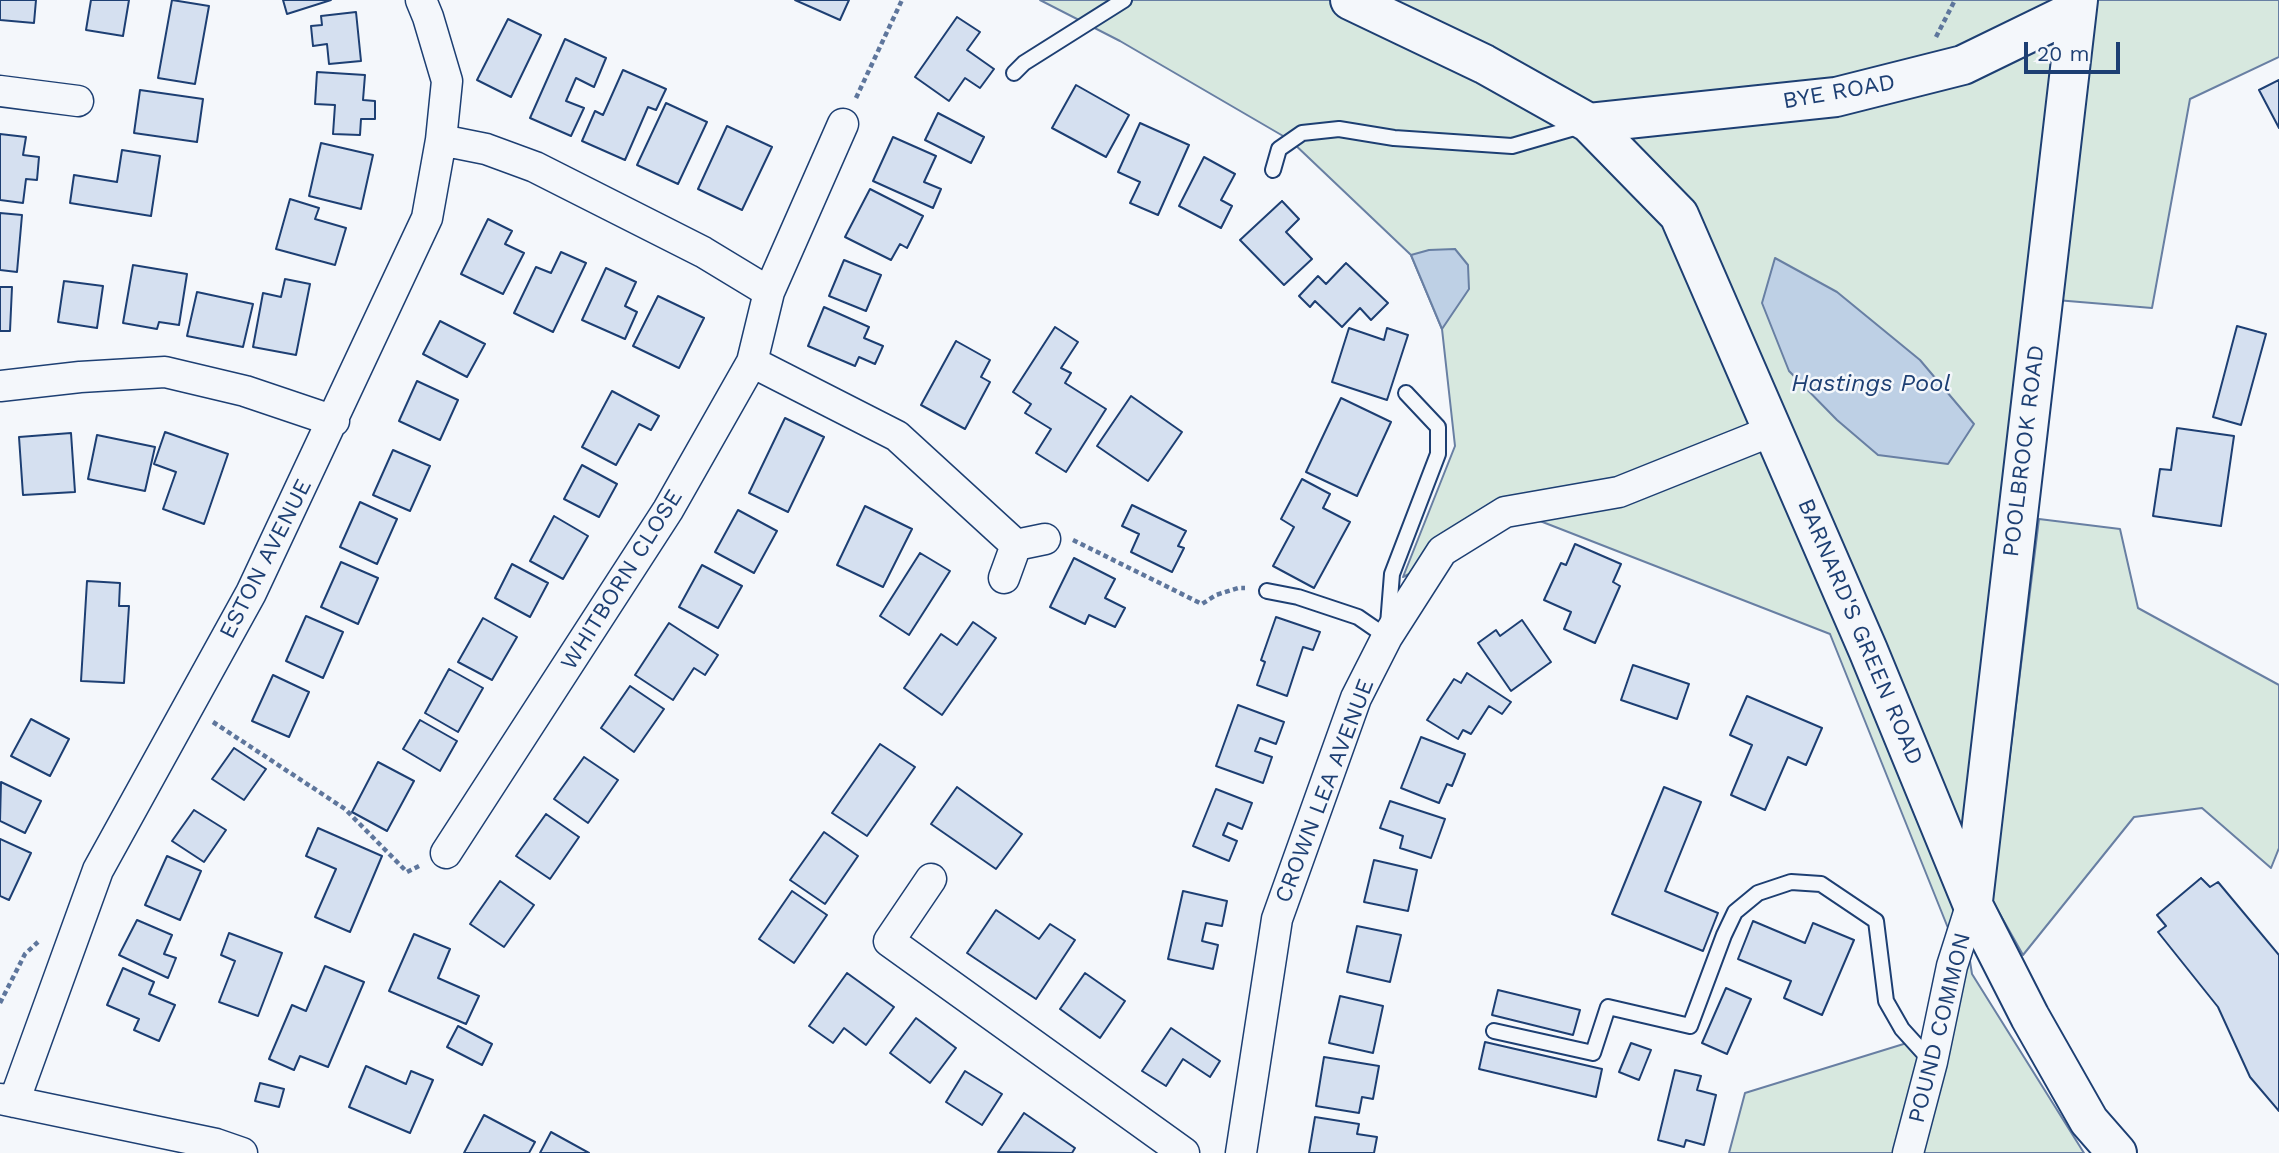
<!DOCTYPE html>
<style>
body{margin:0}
#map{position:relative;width:2279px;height:1153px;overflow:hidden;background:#f4f7fb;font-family:"Work Sans",sans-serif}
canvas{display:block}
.scale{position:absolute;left:2024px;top:42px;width:96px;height:32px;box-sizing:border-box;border:4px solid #1d3f73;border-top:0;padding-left:9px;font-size:21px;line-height:24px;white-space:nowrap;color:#1d3f73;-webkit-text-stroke:5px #f4f7fb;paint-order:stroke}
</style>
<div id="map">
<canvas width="2279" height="1153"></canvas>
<div class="scale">20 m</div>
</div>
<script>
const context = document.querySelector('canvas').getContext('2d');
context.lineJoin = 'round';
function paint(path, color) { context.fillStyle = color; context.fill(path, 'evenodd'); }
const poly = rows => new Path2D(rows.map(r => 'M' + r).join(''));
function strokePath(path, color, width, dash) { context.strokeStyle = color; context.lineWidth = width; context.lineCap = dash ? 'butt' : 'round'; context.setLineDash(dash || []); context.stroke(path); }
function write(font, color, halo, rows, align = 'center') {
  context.font = font + ' "Work Sans",sans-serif'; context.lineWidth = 5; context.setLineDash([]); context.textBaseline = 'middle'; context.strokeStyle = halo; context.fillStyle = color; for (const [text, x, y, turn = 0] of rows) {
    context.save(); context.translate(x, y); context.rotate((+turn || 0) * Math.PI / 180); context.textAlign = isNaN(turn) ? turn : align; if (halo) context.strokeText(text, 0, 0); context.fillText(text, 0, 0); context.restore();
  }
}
const green = poly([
 [1040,0,2279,0,2279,57,2190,99,2152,308,2032,298,1958,884,1972,974,2084,1153,1729,1153,1745,1093,1923,1038,1948,928,1830,634,1540,521,1503,527,1403,577,1455,446,1442,329,1411,255,1290,140,1120,41,1040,0],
 [2039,519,2120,529,2138,608,2279,685,2279,848,2271,868,2202,808,2134,817,2023,955,1992,900,2039,519]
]);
const water = poly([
 [1455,249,1468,265,1469,289,1442,329,1411,255,1429,250,1455,249],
 [1775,258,1837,292,1920,360,1974,424,1948,464,1878,455,1837,420,1789,371,1762,303,1775,258]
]);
const building = poly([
 [0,0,36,0,34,23,0,20,0,0],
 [91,0,129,0,123,36,86,30,91,0],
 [172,0,209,6,195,84,158,78,172,0],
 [283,0,331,0,287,14,283,0],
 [795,0,849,0,840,20,795,0],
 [356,12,361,61,329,64,327,44,313,46,311,26,322,25,321,16,356,12],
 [957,17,980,32,967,50,994,69,980,88,965,78,949,101,915,77,957,17],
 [508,19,541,35,511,97,477,80,508,19],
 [565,39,606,58,594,87,576,78,566,101,584,108,571,136,530,118,565,39],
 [623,70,666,89,656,110,648,107,625,160,582,141,595,111,603,115,623,70],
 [317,72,365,75,363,100,375,101,375,119,361,119,360,135,333,134,335,105,315,104,317,72],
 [2279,80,2279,128,2259,90,2279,80],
 [1076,85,1129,115,1106,157,1052,128,1076,85],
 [140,90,203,99,197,142,134,133,140,90],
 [666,103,707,122,678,184,637,165,666,103],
 [938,113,984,137,971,163,925,140,938,113],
 [1140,123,1189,145,1158,215,1130,203,1140,182,1118,172,1140,123],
 [727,126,772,147,742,210,698,189,727,126],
 [0,134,26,137,23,155,39,157,37,180,26,179,23,203,0,200,0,134],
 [893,137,936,156,924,182,941,189,933,208,873,181,893,137],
 [321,143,373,155,361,209,309,196,321,143],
 [122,150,160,156,151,216,70,203,74,175,117,182,122,150],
 [1204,157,1235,174,1221,200,1232,206,1221,228,1179,206,1204,157],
 [870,189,923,216,907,248,900,244,891,260,845,237,870,189],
 [290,199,319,208,315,219,346,228,335,265,276,249,290,199],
 [1282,201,1299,219,1286,232,1312,259,1284,285,1240,240,1282,201],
 [0,213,22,215,17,272,0,270,0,213],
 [488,219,512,231,505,244,524,253,503,294,461,274,488,219],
 [561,252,586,263,553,332,514,313,536,267,551,273,561,252],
 [844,260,881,275,866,311,829,296,844,260],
 [1346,263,1388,303,1371,320,1360,308,1342,327,1315,301,1310,307,1299,296,1318,276,1326,284,1346,263],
 [133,265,187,274,179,325,159,322,157,329,123,323,133,265],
 [606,268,636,282,625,306,637,312,625,339,582,320,606,268],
 [285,279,310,284,296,355,253,347,263,293,281,297,285,279],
 [64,281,103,286,97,328,58,322,64,281],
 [0,287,12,287,10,331,0,331,0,287],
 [197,292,253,304,243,347,187,336,197,292],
 [658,296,704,318,679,368,633,346,658,296],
 [824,307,869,327,864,338,883,346,875,364,859,357,855,366,808,346,824,307],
 [440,321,485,344,467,377,423,354,440,321],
 [2237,326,2266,334,2241,425,2213,417,2237,326],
 [1055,327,1078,342,1061,368,1071,373,1065,383,1106,409,1066,472,1036,453,1051,429,1025,413,1031,404,1013,392,1055,327],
 [1349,328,1384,340,1387,328,1408,335,1387,400,1332,382,1349,328],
 [956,341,990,360,981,377,990,382,965,429,921,405,956,341],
 [417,381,458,400,440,440,399,421,417,381],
 [612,391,659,416,651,430,639,424,616,465,582,447,612,391],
 [1131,396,1182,432,1148,481,1097,446,1131,396],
 [1341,398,1391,422,1357,496,1306,472,1341,398],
 [785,418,824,437,788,512,749,493,785,418],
 [2177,428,2234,436,2221,526,2153,516,2160,469,2171,470,2177,428],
 [165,432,228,454,204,524,163,509,176,472,154,464,165,432],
 [71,433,75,492,23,495,19,437,71,433],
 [97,435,155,447,145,491,88,479,97,435],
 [393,450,430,466,410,511,373,495,393,450],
 [582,465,617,484,599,517,564,499,582,465],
 [1302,479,1330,494,1323,508,1350,522,1314,588,1273,566,1294,527,1281,519,1302,479],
 [360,502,397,519,377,564,340,547,360,502],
 [1132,505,1186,531,1178,546,1184,548,1172,572,1131,552,1139,534,1122,526,1132,505],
 [865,506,912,529,883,587,837,565,865,506],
 [738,510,777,531,754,573,715,552,738,510],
 [554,516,588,536,563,579,530,561,554,516],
 [1575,544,1621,564,1613,582,1620,586,1595,643,1564,629,1571,612,1544,600,1561,563,1566,565,1575,544],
 [920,553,950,571,909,635,880,616,920,553],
 [1074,558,1115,579,1105,598,1125,608,1115,627,1089,615,1085,624,1050,607,1074,558],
 [341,562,378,578,358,624,321,607,341,562],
 [512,564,548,583,530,617,495,598,512,564],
 [702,565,742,586,718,628,679,607,702,565],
 [87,581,120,583,119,606,129,606,124,683,81,681,87,581],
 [306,616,343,632,323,678,286,661,306,616],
 [1276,617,1320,632,1313,650,1303,647,1287,696,1257,685,1265,662,1261,660,1276,617],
 [483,618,517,637,492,680,458,662,483,618],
 [1522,620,1551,662,1511,691,1478,643,1496,630,1500,636,1522,620],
 [973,622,996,638,942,715,904,688,941,634,957,645,973,622],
 [669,623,718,655,705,675,694,668,673,700,635,675,669,623],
 [1633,665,1689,684,1677,719,1621,700,1633,665],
 [449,669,483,688,458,732,425,713,449,669],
 [1467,673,1511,702,1502,714,1489,706,1471,734,1463,730,1458,739,1427,720,1454,679,1461,683,1467,673],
 [273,675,309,692,289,737,252,721,273,675],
 [630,686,664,709,634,752,601,728,630,686],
 [1747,696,1822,728,1806,765,1788,757,1765,810,1731,795,1752,745,1730,735,1747,696],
 [1238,705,1284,722,1276,744,1260,738,1255,751,1272,757,1263,783,1216,766,1238,705],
 [31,719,69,739,50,776,11,756,31,719],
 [420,720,457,741,440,771,403,749,420,720],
 [1421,737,1465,754,1452,786,1447,784,1439,803,1401,788,1421,737],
 [880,744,915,767,867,836,832,813,880,744],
 [234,748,266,769,244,800,212,779,234,748],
 [584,757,618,780,588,823,554,799,584,757],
 [378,762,414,781,387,831,352,812,378,762],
 [1,782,41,801,25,833,0,821,1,782],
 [957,787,1022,834,996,869,931,824,957,787],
 [1664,787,1701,802,1665,891,1718,913,1703,951,1612,914,1664,787],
 [1216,789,1252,803,1242,829,1228,823,1223,835,1237,841,1229,861,1193,846,1216,789],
 [1390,801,1445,819,1431,858,1400,848,1403,836,1380,828,1390,801],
 [194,810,226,830,204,862,172,841,194,810],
 [546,814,579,837,550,879,516,856,546,814],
 [318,828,382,856,350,932,315,917,336,869,306,856,318,828],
 [824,832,858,856,825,904,790,880,824,832],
 [0,839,31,853,9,900,0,896,0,839],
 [167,856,201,871,180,920,145,905,167,856],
 [1374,860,1417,870,1408,911,1364,902,1374,860],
 [2201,878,2210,887,2218,882,2279,955,2279,1111,2250,1077,2218,1007,2158,932,2166,926,2157,915,2201,878],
 [500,881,534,905,504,947,470,924,500,881],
 [792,891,827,915,794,963,759,939,792,891],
 [1183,891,1227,901,1222,926,1206,923,1202,941,1218,945,1213,969,1168,959,1183,891],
 [996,910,1039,939,1050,924,1075,940,1036,999,967,953,996,910],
 [137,920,172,935,164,954,176,958,168,978,119,955,137,920],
 [1753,921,1805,943,1813,923,1854,940,1822,1015,1784,998,1791,981,1738,959,1753,921],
 [1357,926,1401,935,1390,982,1347,972,1357,926],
 [229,933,282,953,258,1016,219,1002,235,961,221,955,229,933],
 [414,934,450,949,438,978,479,996,466,1024,389,991,414,934],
 [325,966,364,982,328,1067,300,1056,294,1070,269,1059,292,1005,306,1011,325,966],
 [123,968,154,982,149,994,175,1005,159,1041,134,1030,139,1019,107,1005,123,968],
 [847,973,894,1007,866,1045,844,1028,833,1043,809,1026,847,973],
 [1085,973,1125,1001,1100,1038,1060,1009,1085,973],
 [1726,988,1751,999,1727,1054,1702,1043,1726,988],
 [1498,990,1580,1010,1573,1035,1492,1015,1498,990],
 [1340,996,1383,1006,1373,1053,1329,1043,1340,996],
 [916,1018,956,1048,930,1083,890,1053,916,1018],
 [458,1026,492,1044,482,1065,447,1047,458,1026],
 [1171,1028,1220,1061,1210,1077,1183,1059,1166,1086,1142,1071,1171,1028],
 [1485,1042,1602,1069,1596,1097,1479,1069,1485,1042],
 [1631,1043,1651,1050,1639,1080,1619,1072,1631,1043],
 [1324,1057,1379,1066,1373,1099,1362,1097,1359,1113,1316,1106,1324,1057],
 [366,1066,406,1084,411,1071,433,1080,410,1133,349,1107,366,1066],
 [1675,1070,1701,1076,1697,1090,1716,1095,1704,1145,1686,1140,1684,1147,1658,1140,1675,1070],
 [965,1071,1002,1094,982,1125,946,1102,965,1071],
 [260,1083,284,1089,279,1107,255,1101,260,1083],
 [1024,1113,1075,1148,1072,1153,998,1152,1024,1113],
 [484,1115,535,1142,529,1153,464,1153,484,1115],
 [1315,1117,1359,1124,1357,1134,1377,1137,1374,1153,1309,1153,1315,1117],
 [551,1132,589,1153,540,1153,551,1132]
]);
const path = poly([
 [1936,37,1955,0],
 [856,98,902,0],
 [1073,540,1202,604,1216,595,1238,588,1245,588],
 [213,722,345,809,407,872,419,866],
 [0,1003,25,954,38,942]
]);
const service = poly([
 [1014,73,1024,63,1124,0],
 [1273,170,1279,149,1302,133,1339,129,1394,138,1512,146,1581,126],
 [1267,591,1298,597,1358,617,1387,637,1392,574,1438,454,1438,427,1406,393],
 [1494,1031,1593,1053,1608,1007,1690,1026,1724,935,1735,912,1758,893,1791,882,1821,884,1876,921,1886,1001,1902,1029,1931,1061]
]);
const minor = poly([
 [0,91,78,101],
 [441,140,486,149,535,167,703,252,769,292,752,362,668,510,446,853],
 [769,292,843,124],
 [752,362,897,436,1016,545,1045,539],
 [0,386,80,377,165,372,245,391,334,421],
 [1004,578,1016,545],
 [931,879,889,941,1184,1153],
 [0,1099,216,1144,242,1153],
 [14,1102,98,870,251,593,427,218,441,140,447,81,428,17,421,0],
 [1241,1153,1277,919,1356,698,1387,637,1442,551,1505,512,1619,492,1774,430],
 [1908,1153,1932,1062,1952,966,1972,903]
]);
const secondary = poly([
 [1350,0,1484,64,1589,123,1679,215,1868,650,1972,903,2030,1017,2089,1121,2117,1153],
 [1589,123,1836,97,1963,65,2076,10],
 [1973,901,2078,0]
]);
const streetNames = [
 ["BYE ROAD",1839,92,-10],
 ["POOLBROOK ROAD",2024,451,-83],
 ["ESTON AVENUE",266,559,-63],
 ["WHITBORN CLOSE",622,580,-58],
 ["BARNARD'S GREEN ROAD",1860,632,67],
 ["CROWN LEA AVENUE",1325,791,-69],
 ["POUND COMMON",1940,1028,-76]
];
const waterNames = [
 ["Hastings Pool",1871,384]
];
paint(green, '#d7e8df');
strokePath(green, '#687fa3', 2);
paint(water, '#bed0e5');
strokePath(water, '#687fa3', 2);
paint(building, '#d5e0f0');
strokePath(building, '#1d3f73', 2);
strokePath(service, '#1d3f73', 18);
strokePath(minor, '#1d3f73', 33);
strokePath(secondary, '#1d3f73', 42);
strokePath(path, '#5e769c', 4.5, [5, 3.5]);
strokePath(service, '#f4f7fb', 14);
strokePath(minor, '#f4f7fb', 30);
strokePath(secondary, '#f4f7fb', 38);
write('23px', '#1d3f73', '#f4f7fb', streetNames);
write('italic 24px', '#1d3f73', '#f4f7fb', waterNames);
</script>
